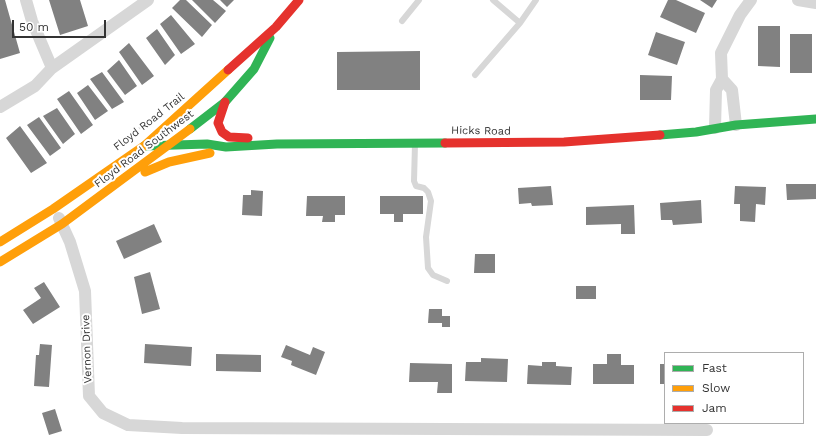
<!DOCTYPE html>
<style>
body{margin:0}
#map{position:relative;width:816px;height:436px;overflow:hidden;background:#fff;font-family:"Work Sans",sans-serif}
canvas{display:block}
.legend{position:absolute;left:664px;top:352px;width:140px;height:72px;box-sizing:border-box;background:#fff;border:1px solid #adadad;margin:0;padding:5px 7px;list-style:none;font-size:12px;color:#333}
.legend li{display:flex;align-items:center;gap:8px;height:20px}
.legend b{width:20px;border:1px solid #adadad}
.scale{position:absolute;left:12px;top:20px;width:94px;height:18px;box-sizing:border-box;border:2px solid #333;border-top:0;padding-left:5px;font-size:12px;line-height:14px;white-space:nowrap;color:#333;-webkit-text-stroke:3px #fff;paint-order:stroke}
</style>
<div id="map">
<canvas width="816" height="436"></canvas>
<ul class="legend">
<li><b style="height:5px;background:#30b455"></b>Fast</li>
<li><b style="height:5px;background:#ff9f0a"></b>Slow</li>
<li><b style="height:5px;background:#e5322d"></b>Jam</li>
</ul>
<div class="scale">50 m</div>
</div>
<script>
const context = document.querySelector('canvas').getContext('2d');
context.lineJoin = 'round';
function paint(path, color) { context.fillStyle = color; context.fill(path, 'evenodd'); }
const poly = rows => new Path2D(rows.map(r => 'M' + r).join(''));
function strokePath(path, color, width, dash) { context.strokeStyle = color; context.lineWidth = width; context.lineCap = dash ? 'butt' : 'round'; context.setLineDash(dash || []); context.stroke(path); }
function write(font, color, halo, rows, align = 'center') {
  context.font = font + ' "Work Sans",sans-serif'; context.lineWidth = 4; context.setLineDash([]); context.textBaseline = 'middle'; context.strokeStyle = halo; context.fillStyle = color; for (const [text, x, y, turn = 0] of rows) {
    context.save(); context.translate(x, y); context.rotate((+turn || 0) * Math.PI / 180); context.textAlign = isNaN(turn) ? turn : align; if (halo) context.strokeText(text, 0, 0); context.fillText(text, 0, 0); context.restore();
  }
}
const building = poly([
 [0,0,5,0,20,53,0,59],
 [49,0,80,0,88,26,60,35],
 [180,0,186,0,212,25,202,37,172,8],
 [192,0,213,0,226,11,215,23],
 [220,0,234,0,227,7],
 [668,0,676,0,705,13,696,33,660,17],
 [700,0,717,0,712,8],
 [171,15,195,44,181,54,160,24],
 [758,26,780,26,780,67,758,66],
 [157,29,175,55,165,65,146,38],
 [656,32,685,42,677,65,648,55],
 [790,34,812,34,812,73,790,73],
 [129,43,154,76,142,85,119,52],
 [420,51,420,90,337,90,337,52],
 [119,60,137,86,125,95,107,71],
 [102,72,124,102,112,109,90,79],
 [640,75,672,76,671,100,640,100],
 [88,85,108,111,95,120,77,93],
 [69,91,93,125,81,134,57,99],
 [57,108,75,134,63,144,43,116],
 [39,117,61,148,50,156,27,125],
 [20,126,47,163,31,173,6,138],
 [786,184,816,184,816,199,787,200],
 [551,186,553,205,532,206,531,203,519,204,518,188],
 [735,186,766,187,765,205,756,204,755,222,740,221,740,204,734,204],
 [251,190,263,191,262,216,242,215,243,195,251,195],
 [307,196,345,196,345,215,335,215,335,222,322,222,323,216,306,216],
 [380,196,423,196,423,214,403,214,403,222,394,222,394,214,380,214],
 [701,200,702,223,673,225,672,220,661,220,660,203],
 [634,205,635,234,621,234,621,224,586,225,586,207],
 [154,224,162,242,124,259,116,241],
 [475,254,495,254,495,273,474,273],
 [150,272,160,309,142,314,134,277],
 [44,282,60,307,33,324,23,310,41,298,34,288],
 [576,286,596,286,596,299,576,299],
 [429,309,442,309,442,316,450,316,450,327,442,327,442,323,428,323],
 [40,344,52,345,49,387,34,386,36,355,39,355],
 [145,344,192,347,191,366,144,363],
 [286,345,310,355,313,347,325,352,316,375,291,365,292,361,281,357],
 [216,354,261,355,261,372,216,371],
 [607,354,621,354,621,365,634,365,634,384,593,384,593,364,607,364],
 [481,358,508,359,507,382,465,381,466,362,481,362],
 [542,362,556,362,556,366,572,367,571,385,527,384,528,365,542,366],
 [410,363,452,364,452,393,437,393,438,382,409,382],
 [660,364,665,364,665,384,660,384],
 [55,409,62,431,49,435,42,413]
]);
const path = poly([
 [136,131,145,124]
]);
const lane = poly([
 [493,0,520,23],
 [402,21,419,0],
 [475,75,520,23,536,0],
 [415,144,414,181,416,186,424,188,428,192,431,201,426,237,428,268,433,275,447,281]
]);
const street = poly([
 [26,0,32,21,52,68],
 [798,0,816,3],
 [722,79,732,90,736,125],
 [0,107,35,86,52,68,148,0],
 [715,128,716,90,722,79,721,53,740,15,751,0],
 [59,218,70,242,85,291,89,396,103,413,128,425,182,428,707,430]
]);
const fast = poly([
 [190,129,225,102,254,69,270,38],
 [660,135,696,132,736,125,816,119],
 [144,146,207,144,226,147,277,144,445,143]
]);
const slow = poly([
 [145,172,169,162,210,153],
 [0,242,53,209,144,146,228,70],
 [0,262,62,224,190,129]
]);
const jam = poly([
 [228,70,276,27,299,0],
 [225,102,218,123,222,132,229,137,248,138],
 [445,143,564,142,660,135]
]);
const streetNames = [
 ["Floyd Road Trail",149,122,-38],
 ["Hicks Road",481,131,1],
 ["Floyd Road Southwest",144,149,-37],
 ["Vernon Drive",87,349,-92]
];
paint(building, '#818181');
strokePath(path, '#d6d6d6', 2.5, [2, 2]);
strokePath(lane, '#d7d7d7', 6);
strokePath(street, '#d7d7d7', 12);
strokePath(fast, '#30b455', 9);
strokePath(slow, '#ff9f0a', 9);
strokePath(jam, '#e5322d', 9);
write('11px', '#333', '#fff', streetNames);
</script>
